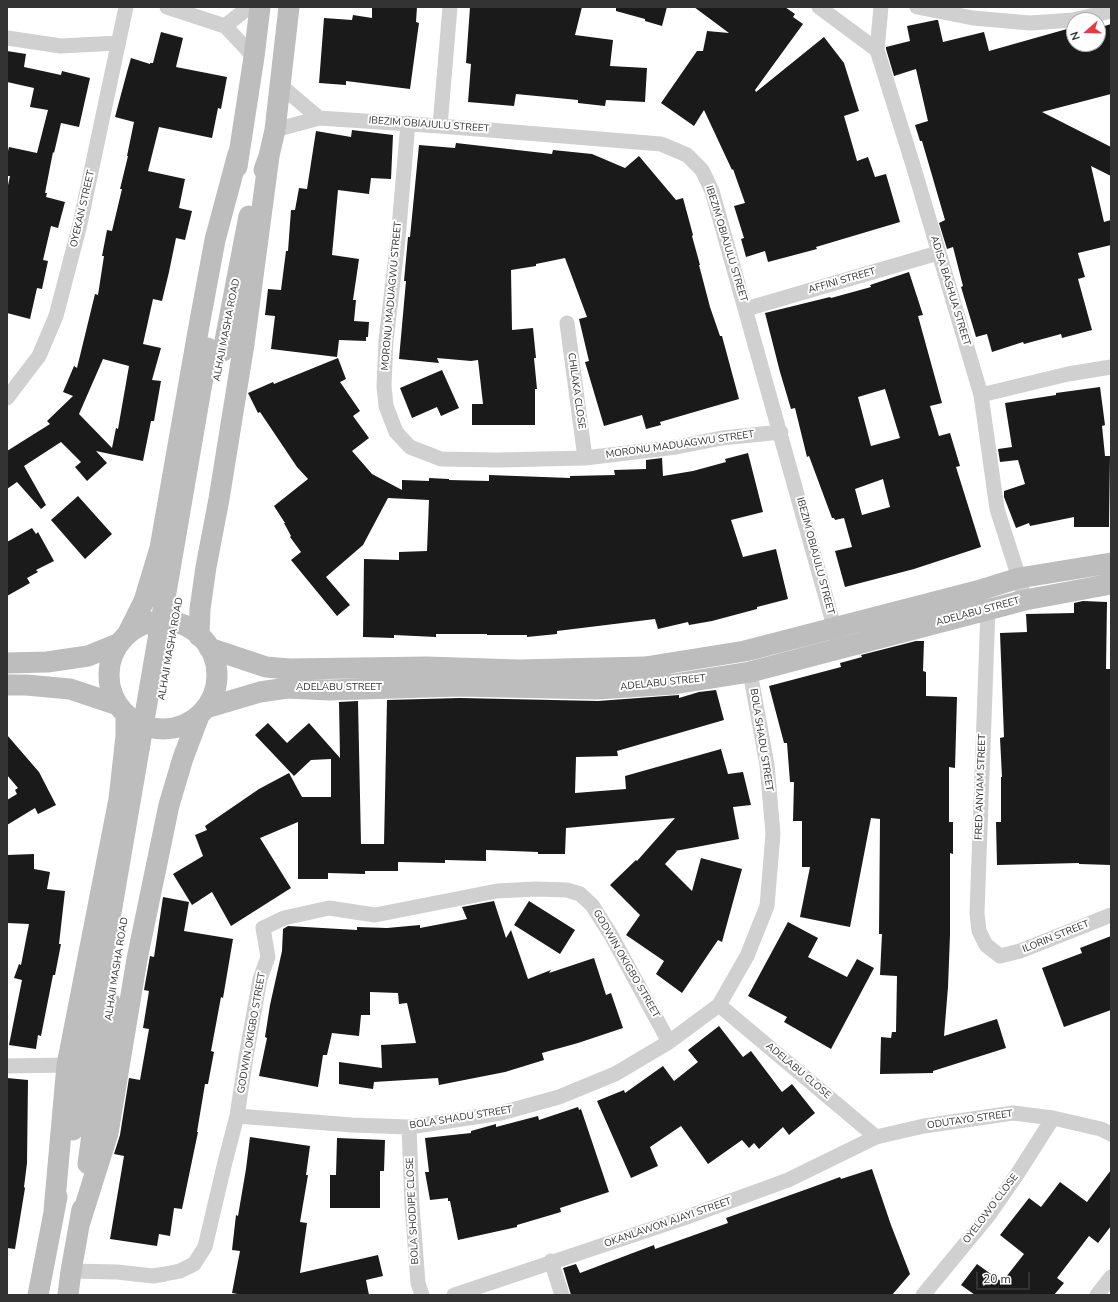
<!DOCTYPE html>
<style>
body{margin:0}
#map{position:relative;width:1118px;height:1302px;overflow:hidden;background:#fff;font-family:"Nunito Sans",sans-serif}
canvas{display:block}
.frame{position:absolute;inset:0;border:8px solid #333;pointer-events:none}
.north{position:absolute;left:1066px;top:12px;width:40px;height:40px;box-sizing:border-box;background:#fff;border:1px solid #adadad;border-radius:50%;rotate:250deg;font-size:11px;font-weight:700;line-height:16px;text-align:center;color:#333}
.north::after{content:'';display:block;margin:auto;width:14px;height:18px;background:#e63946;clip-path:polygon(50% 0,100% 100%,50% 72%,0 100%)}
.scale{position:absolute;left:976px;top:1272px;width:54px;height:18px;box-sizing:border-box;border:2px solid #333;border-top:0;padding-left:5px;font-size:12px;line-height:14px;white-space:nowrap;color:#333;-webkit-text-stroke:3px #fff;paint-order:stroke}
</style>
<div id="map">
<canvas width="1118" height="1302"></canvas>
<div class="frame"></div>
<div class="north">N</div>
<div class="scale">20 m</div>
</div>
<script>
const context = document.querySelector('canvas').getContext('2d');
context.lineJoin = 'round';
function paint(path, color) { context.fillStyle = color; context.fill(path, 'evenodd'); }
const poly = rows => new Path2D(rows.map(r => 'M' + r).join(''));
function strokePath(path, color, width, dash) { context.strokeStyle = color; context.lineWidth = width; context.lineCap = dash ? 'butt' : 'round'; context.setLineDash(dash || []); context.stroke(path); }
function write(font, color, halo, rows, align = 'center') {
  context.font = font + ' "Nunito Sans",sans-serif'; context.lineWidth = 4; context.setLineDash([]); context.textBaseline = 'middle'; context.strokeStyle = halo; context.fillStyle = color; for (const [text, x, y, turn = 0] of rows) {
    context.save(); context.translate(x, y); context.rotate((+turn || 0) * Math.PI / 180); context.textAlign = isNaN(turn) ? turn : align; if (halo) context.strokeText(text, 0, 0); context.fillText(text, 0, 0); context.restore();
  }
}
const building = poly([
 [372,7,417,7,416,22,419,23,410,89,346,81,346,85,319,83,324,18,352,20,353,15,372,18],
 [470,7,582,7,575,35,613,40,610,66,647,68,645,102,606,100,605,106,578,103,578,100,516,94,514,106,468,102,471,64,466,63],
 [616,7,667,7,662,26,645,21,645,19,616,11],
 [694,7,785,7,795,14,793,17,803,24,755,90,756,92,824,37,844,63,859,111,844,116,857,161,868,157,875,177,886,174,900,222,816,247,817,249,768,262,765,251,746,257,741,239,744,238,734,206,745,203,733,169,732,170,704,110,694,126,661,103,697,51,703,51,707,31,729,33],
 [936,20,938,20,943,42,984,32,989,51,1067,29,1074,29,1074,44,1098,44,1098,28,1111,24,1111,94,1042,112,1111,147,1111,176,1091,166,1104,222,1111,220,1111,245,1078,253,1085,277,1078,279,1092,330,1062,338,1061,334,1024,344,1023,342,992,352,987,334,976,337,961,287,963,286,953,247,947,249,939,223,945,220,922,141,920,141,915,125,928,121,916,69,894,76,886,49,886,47,910,41,907,26],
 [161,32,183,38,176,67,227,77,221,109,218,108,212,138,159,127,148,171,185,179,179,208,192,211,185,240,176,238,169,272,162,301,153,299,143,344,161,348,152,380,161,381,154,421,151,421,143,461,96,451,107,463,87,481,75,467,81,462,61,442,24,466,46,505,41,509,17,482,7,489,7,451,50,424,47,421,73,396,63,392,74,366,77,368,95,294,98,295,104,256,102,256,107,230,112,231,122,189,120,189,128,156,127,156,134,122,115,117,127,72,131,58,150,64,150,63,153,63],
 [103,359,129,366,118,429,116,428,112,448,79,414],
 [7,51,26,54,24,67,61,75,62,71,90,78,79,127,61,123,54,153,53,152,45,193,47,193,46,197,65,202,58,228,51,226,43,260,48,261,42,289,37,288,30,319,7,313,7,190,10,176,7,176,7,155,9,147,37,153,48,110,30,107,34,88,7,82],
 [352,130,393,135,391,179,371,178,369,194,338,190,332,255,359,259,353,300,356,300,354,321,369,322,368,337,366,337,366,341,339,340,337,357,271,349,275,316,265,315,268,289,281,290,286,251,288,251,291,210,295,210,299,188,307,189,316,131,351,137],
 [456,143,552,154,553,150,592,154,625,168,639,156,676,200,683,198,693,235,692,236,700,265,699,265,710,307,720,336,722,336,739,399,660,422,661,425,646,429,642,415,604,426,585,362,589,361,579,319,587,317,565,258,536,264,536,266,511,270,512,330,533,328,536,358,534,358,537,389,535,389,535,425,472,425,472,404,483,404,478,360,471,361,437,358,439,363,399,359,406,281,404,281,408,237,410,237,419,145,455,148],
 [909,272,923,315,918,316,942,403,930,406,939,436,950,433,960,466,956,467,981,547,914,569,845,587,835,551,852,547,844,518,835,520,834,518,832,518,809,456,807,457,795,408,791,409,780,372,765,313,830,297,831,298,871,287,870,285],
 [885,389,900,438,871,446,858,397],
 [883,479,890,507,862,515,855,489],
 [338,358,346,379,340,382,360,411,353,416,369,438,352,451,372,474,402,490,402,480,429,481,429,478,449,479,449,480,489,481,489,475,570,478,570,476,615,475,614,470,646,469,646,460,662,458,663,476,693,471,726,462,725,459,748,453,763,512,731,520,743,557,776,549,788,599,757,607,757,609,712,621,689,625,688,622,658,629,655,619,557,631,557,634,527,637,527,635,487,635,487,634,436,634,436,637,394,635,394,638,363,637,364,559,399,560,399,552,427,551,429,500,388,498,363,545,326,577,350,605,337,616,291,560,301,552,290,537,291,536,284,523,285,523,274,506,308,479,297,467,260,412,258,413,248,393,273,382,274,384],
 [442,370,459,408,441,416,437,407,412,418,400,388],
 [1100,387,1105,425,1102,426,1105,456,1110,456,1109,527,1074,527,1074,517,1030,526,1029,523,1016,528,1004,497,1004,491,1025,484,1018,460,1000,462,998,449,1012,447,1005,403,1056,395,1056,393],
 [78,496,112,534,85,559,51,520],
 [32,528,36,534,38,532,54,561,36,570,38,572,27,578,30,583,7,596,7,542],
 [1083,601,1107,602,1106,669,1111,669,1111,865,1079,864,1079,863,997,865,996,822,1001,822,1001,777,1002,777,1000,738,1004,737,1000,633,1027,632,1026,614,1074,613,1074,603],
 [916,641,924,641,923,671,926,672,926,696,957,697,955,768,949,767,949,822,953,822,953,854,950,853,950,935,948,987,944,1036,997,1019,1006,1048,933,1071,933,1073,880,1074,881,1037,891,1038,892,1032,896,1032,897,976,880,975,882,934,879,934,880,819,871,818,850,927,800,917,810,867,802,867,802,821,793,821,794,782,790,782,787,743,784,743,769,686,841,667,840,663,862,657,861,655],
 [716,690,724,720,617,751,618,756,576,757,575,793,626,789,625,776,721,749,728,774,743,772,751,805,733,807,739,839,675,851,677,851,665,864,692,891,701,858,742,869,722,942,718,940,682,993,656,974,664,961,626,935,640,915,610,885,636,860,637,861,675,818,566,828,565,854,538,854,538,852,486,850,486,861,445,860,445,863,398,862,398,871,365,871,365,874,328,873,328,879,298,879,298,822,260,838,291,888,231,926,212,892,192,905,173,874,203,856,195,835,207,830,205,826,259,789,289,773,302,797,331,797,331,759,311,760,294,776,255,735,268,723,287,743,309,723,340,758,339,702,358,701,361,844,384,844,387,700,460,698,598,701,679,695,679,698,699,692],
 [7,735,39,772,56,805,38,814,35,808,7,825,7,800,17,794,15,790,18,788,7,775],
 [34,854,34,869,50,872,47,889,65,891,59,944,61,944,55,975,53,975,41,1036,38,1035,36,1049,9,1045,22,980,14,978,19,964,21,965,29,924,7,923,7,855],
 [163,897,189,902,184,931,233,939,223,998,221,997,211,1051,214,1052,208,1084,205,1084,197,1132,198,1132,182,1209,174,1208,170,1236,159,1234,157,1246,110,1239,124,1156,114,1154,120,1135,129,1078,140,1080,149,1029,143,1028,149,991,144,990,150,956,154,957],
 [494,901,506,938,511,930,528,979,551,970,549,973,594,958,606,995,611,993,623,1028,578,1043,542,1053,544,1060,505,1072,439,1085,438,1078,374,1082,373,1089,339,1084,339,1062,382,1068,381,1045,416,1043,407,1003,399,1004,398,993,370,992,370,1015,361,1015,359,1036,332,1033,327,1055,323,1055,318,1087,259,1076,267,1038,265,1037,270,1005,282,951,283,929,288,926,357,930,357,927,387,928,420,925,420,928,467,919,462,907],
 [529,901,575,930,560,954,514,925],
 [788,922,818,938,808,957,847,977,857,959,874,968,831,1049,784,1022,787,1017,748,996],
 [1111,936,1111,1010,1064,1027,1042,968,1082,953,1080,948],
 [719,1026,743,1057,751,1051,782,1092,792,1084,815,1113,789,1135,783,1127,759,1149,754,1143,749,1148,742,1140,708,1164,681,1126,650,1147,658,1166,631,1178,597,1101,624,1090,625,1093,663,1066,674,1081,698,1062,688,1050],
 [7,1078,28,1080,27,1163,24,1187,25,1188,15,1249,7,1248],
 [578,1107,579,1110,581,1109,609,1192,560,1208,561,1212,517,1225,517,1227,458,1240,450,1201,448,1201,448,1198,430,1200,425,1172,429,1172,425,1138,471,1133,471,1131,496,1124,496,1127,538,1116,539,1120],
 [250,1137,310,1146,306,1175,308,1175,300,1222,307,1223,300,1273,378,1255,383,1276,366,1280,369,1295,243,1295,232,1293,240,1251,232,1250,236,1215,238,1216,246,1169],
 [337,1138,385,1140,384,1171,380,1171,380,1208,330,1208,330,1175,336,1175],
 [872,1169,891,1225,910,1274,892,1295,571,1295,563,1268,576,1264,580,1273,654,1245,655,1249,728,1223,726,1218,810,1188,840,1177,841,1179],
 [1111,1170,1111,1226,1098,1243,1089,1236,1057,1278,1064,1283,1054,1295,975,1295,961,1285,977,1264,1002,1282,1024,1254,1000,1235,1029,1198,1041,1207,1060,1182,1087,1202]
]);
const street = poly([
 [167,7,225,26,254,57],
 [819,7,877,50],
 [881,7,877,50,913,165,981,395,997,509,1019,578,1025,600],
 [917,7,973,18,1030,23,1073,20,1111,11],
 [225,26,249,7],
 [7,38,61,46,118,43],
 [280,85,319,118],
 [408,123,398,239,386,340,384,386,386,406,396,432,410,447,441,459,498,460,585,458,676,447,722,438,781,432],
 [440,126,450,7],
 [275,130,319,118,440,126,661,144,687,155,702,170,712,191,837,637],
 [746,309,938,253],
 [567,323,585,458],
 [981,395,1068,374,1111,367],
 [7,398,39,356,56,316,80,224,126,7],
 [988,609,977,913,979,931,986,945,1000,956,1020,951,1111,915],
 [719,1005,876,1137],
 [7,1066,67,1065],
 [237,1116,352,1125,409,1127,501,1113,559,1097,615,1074,669,1042,719,1005,747,956,767,906,773,834,767,765,750,672],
 [409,1127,412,1205,418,1283,422,1295],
 [551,1261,562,1295],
 [71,1271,117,1272,153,1276,165,1274,180,1271,194,1264,205,1247,225,1162,237,1116,246,1057,260,979,268,957,263,928,284,918,329,908,375,915,497,891,535,889,567,890,580,894,592,905,611,935,669,1042],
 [454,1295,687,1217,788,1180,876,1137,924,1126,1013,1113,1053,1118,1101,1129,1111,1134],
 [923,1295,989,1215,1018,1173,1053,1118],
 [1097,1295,1111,1277]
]);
const secondary = poly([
 [237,167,254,57,260,7],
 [264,170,269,156,275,130,289,7],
 [223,351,249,216],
 '109 675a54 54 0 1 1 108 0a54 54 0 1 1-108 0Z',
 [127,635,144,601,160,548,199,326,215,240,238,154],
 [199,636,200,609,206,567,219,499,244,344,269,156],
 [209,648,266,667,289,669,427,667,519,670,645,667,745,651,977,591,1019,578,1111,563],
 [7,663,47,662,88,656,120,643],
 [7,685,26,685,70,689,118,705],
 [206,708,260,692,287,688,329,690,460,686,597,689,674,684,750,672,1025,600,1111,584],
 [73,1130,96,1000],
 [88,1164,110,1002],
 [54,1211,67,1065,119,799,126,736,126,714],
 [80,1222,108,1133,137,959,169,805,183,758,199,716],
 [38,1295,57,1197],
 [68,1295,71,1271,82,1209]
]);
const secondaryBridge = poly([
 [96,1000,208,348]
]);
const streetNames = [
 ["IBEZIM OBIAJULU STREET",429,125,4],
 ["OYEKAN STREET",83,209,-77],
 ["IBEZIM OBIAJULU STREET",726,244,73],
 ["AFFINI STREET",842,281,-16],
 ["ADISA BASHUA STREET",950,291,73],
 ["MORONU MADUAGWU STREET",392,296,-85],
 ["ALHAJI MASHA ROAD",227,330,-79],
 ["CHILAKA CLOSE",576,391,82],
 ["MORONU MADUAGWU STREET",680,445,-8],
 ["IBEZIM OBIAJULU STREET",815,556,75],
 ["ADELABU STREET",978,612,-15],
 ["ALHAJI MASHA ROAD",171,649,-80],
 ["ADELABU STREET",663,683,-6],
 ["ADELABU STREET",339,688],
 ["BOLA SHADU STREET",761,740,81],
 ["FRED ANYIAM STREET",981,787,-88],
 ["ILORIN STREET",1056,937,-22],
 ["GODWIN OKIGBO STREET",626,964,60],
 ["ALHAJI MASHA ROAD",117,969,-81],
 ["GODWIN OKIGBO STREET",252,1033,-80],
 ["ADELABU CLOSE",798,1071,40],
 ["BOLA SHADU STREET",461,1118,-9],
 ["ODUTAYO STREET",970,1120,-8],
 ["OYELOWO CLOSE",991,1209,-53],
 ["BOLA SHODIPE CLOSE",413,1211,-93],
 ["OKANLAWON AJAYI STREET",668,1223,-19]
];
paint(building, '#1a1a1a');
strokePath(street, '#d0d0d0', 15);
strokePath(secondary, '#bdbdbd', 21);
strokePath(secondaryBridge, '#bdbdbd', 21);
write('10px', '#333', '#fff', streetNames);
</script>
